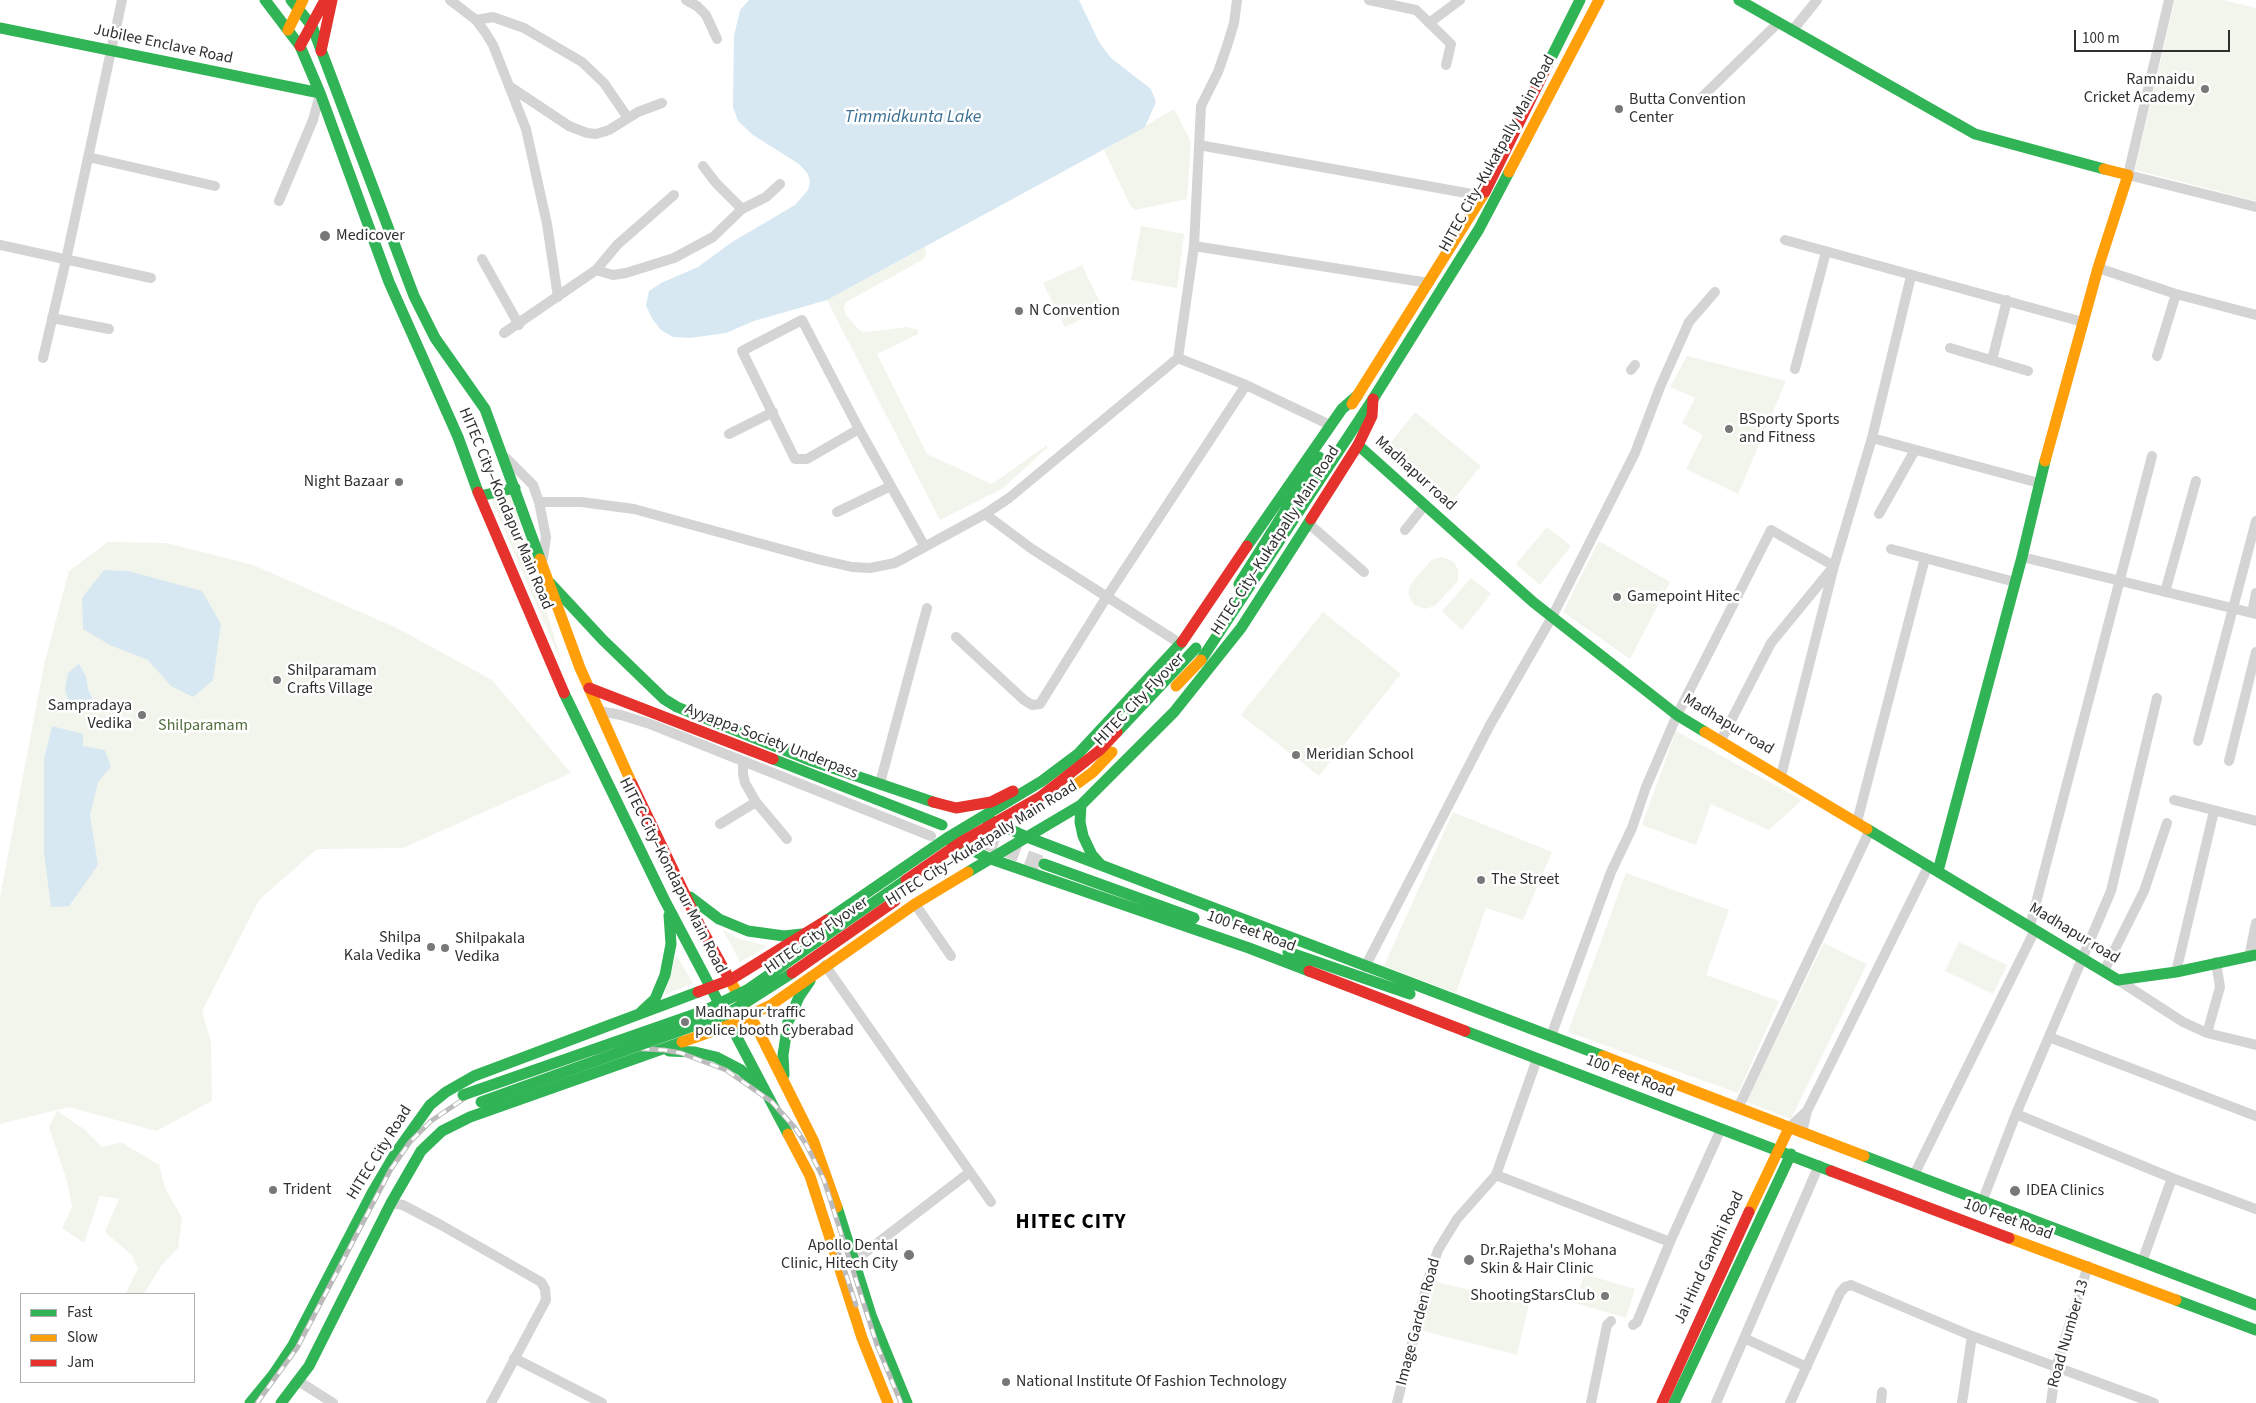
<!DOCTYPE html>
<meta charset="utf-8">
<style>
body{margin:0}
#map{position:relative;width:2256px;height:1403px;overflow:hidden;background:#fff;font-family:"Source Sans 3",sans-serif}
canvas{display:block}
.legend{position:absolute;left:20px;top:1293px;width:175px;height:90px;box-sizing:border-box;background:#fff;border:1px solid #acacac;margin:0;padding:6px 9px;list-style:none;font-size:15px;color:#2f2f2f}
.legend li{display:flex;align-items:center;gap:10px;height:25px}
.legend b{width:25px;border:1px solid #acacac}
.scale{position:absolute;left:2074px;top:30px;width:156px;height:22px;box-sizing:border-box;border:2px solid #2f2f2f;border-top:0;padding-left:6px;font-size:15px;line-height:18px;white-space:nowrap;color:#2f2f2f;-webkit-text-stroke:4px #fff;paint-order:stroke}
</style>
<div id="map">
<canvas width="2256" height="1403"></canvas>
<ul class="legend">
<li><b style="height:6px;background:#30b455"></b>Fast</li>
<li><b style="height:6px;background:#ff9f0a"></b>Slow</li>
<li><b style="height:6px;background:#e5322d"></b>Jam</li>
</ul>
<div class="scale">100 m</div>
</div>
<script>
const context = document.querySelector('canvas').getContext('2d');
context.lineJoin = 'round';
function paint(path, color) { context.fillStyle = color; context.fill(path, 'evenodd'); }
const poly = rows => new Path2D(rows.map(r => 'M' + r).join(''));
function strokePath(path, color, width, dash) { context.strokeStyle = color; context.lineWidth = width; context.lineCap = dash ? 'butt' : 'round'; context.setLineDash(dash || []); context.stroke(path); }
function write(font, color, halo, rows, align = 'center') {
  context.font = font + ' "Source Sans 3",sans-serif'; context.lineWidth = 5; context.setLineDash([]); context.textBaseline = 'middle'; context.strokeStyle = halo; context.fillStyle = color; for (const [text, x, y, turn = 0] of rows) {
    context.save(); context.translate(x, y); context.rotate((+turn || 0) * Math.PI / 180); context.textAlign = isNaN(turn) ? turn : align; if (halo) context.strokeText(text, 0, 0); context.fillText(text, 0, 0); context.restore();
  }
}
const green = poly([
 [2175,0,2223,0,2256,8,2256,201,2135,170],
 [1174,109,1191,142,1187,199,1135,210,1131,207,1104,150],
 [1141,226,1184,234,1177,288,1131,280],
 [925,247,926,254,924,259,846,302,844,308,846,315,859,330,867,332,907,327,918,330,918,334,877,354,927,454,992,484,1047,445,1047,448,1003,488,940,520,827,300],
 [1082,265,1103,309,1065,327,1043,283],
 [1687,356,1786,381,1738,494,1686,469,1703,435,1682,423,1695,398,1670,387],
 [1415,412,1481,466,1449,505,1383,452],
 [511,494,563,666,491,499,502,502],
 [1547,527,1571,546,1540,585,1516,564],
 [1599,541,1670,582,1630,659,1563,612],
 [108,542,166,543,253,565,397,628,492,680,571,773,403,848,317,849,259,900,202,1011,211,1042,212,1101,156,1131,69,1107,0,1124,0,897,44,665,69,571],
 [1442,557,1454,562,1458,570,1458,581,1435,606,1424,609,1413,604,1408,592,1411,584,1431,560],
 [1471,578,1491,594,1462,630,1442,611],
 [1323,612,1401,674,1319,776,1241,715],
 [1676,731,1802,800,1769,830,1711,804,1696,845,1642,825],
 [1453,812,1552,852,1523,920,1486,908,1456,993,1384,966],
 [1626,873,1729,910,1706,975,1779,1001,1738,1093,1568,1032],
 [723,930,739,939,768,946,740,962],
 [1959,942,2007,965,1993,994,1945,971],
 [1824,943,1867,964,1791,1119,1746,1102],
 [676,955,693,983,664,995],
 [57,1111,84,1129,102,1147,121,1142,159,1165,165,1188,182,1218,178,1248,161,1266,144,1294,125,1294,138,1269,132,1255,105,1232,119,1199,100,1196,84,1243,62,1228,72,1207,67,1181,49,1127],
 [1584,1274,1635,1289,1626,1318,1575,1303],
 [1428,1280,1529,1304,1517,1355,1416,1329]
]);
const water = poly([
 [749,0,1079,0,1099,42,1111,58,1151,89,1156,102,1145,127,827,300,754,321,726,333,690,338,673,337,661,330,653,320,646,306,649,291,661,283,698,267,732,242,795,205,808,190,810,182,808,174,799,164,753,135,738,121,733,107,734,36,740,10],
 [104,570,128,571,202,591,221,624,213,680,193,697,171,686,148,660,110,645,83,629,82,598],
 [79,664,86,676,88,689,94,702,84,708,69,703,65,689,68,673],
 [52,726,83,734,83,746,105,750,111,767,98,782,90,815,98,865,69,906,51,907,44,852,44,759]
]);
const secondaryTunnel = poly([
 [962,833,1044,864]
]);
const street = poly([
 [450,0,476,20,485,32,493,45,526,129,547,224,558,297],
 [686,0,697,6,706,15,717,39],
 [1369,0,1416,10,1451,44,1446,65],
 [2169,0,2128,175,2256,207],
 [476,20,493,17,524,28,582,62,604,83,628,118],
 [1429,23,1460,0],
 [1792,31,1817,0],
 [509,86,569,126,587,133,596,134,609,130,638,112,662,103],
 [1702,97,1778,23],
 [1199,145,1483,196],
 [88,157,215,186],
 [703,166,716,183,742,209],
 [279,201,313,120,320,94],
 [1785,240,2083,322],
 [0,245,151,278],
 [1194,246,1429,283],
 [482,259,519,325],
 [2098,268,2176,294,2256,315],
 [596,270,613,275,626,273,674,258,713,237,742,209,766,197,780,184],
 [52,318,109,329],
 [504,333,596,270,618,244,674,195],
 [1950,348,2028,371],
 [2157,356,2176,294],
 [43,358,66,260,122,0],
 [1178,358,1246,385,1330,425],
 [1992,360,2007,300],
 [1795,369,1826,252],
 [1631,370,1635,365],
 [859,429,807,459,795,459,742,351,802,320,859,429,925,547],
 [729,434,773,412],
 [1872,438,2039,483],
 [506,458,533,485,539,502,546,537,543,558],
 [539,502,581,502,634,509,817,559,852,567,870,568,895,563,985,514,1009,498,1178,358,1194,246,1201,106,1218,72,1227,46,1234,23,1237,0],
 [837,512,891,486],
 [985,514,1032,549,1181,644],
 [1879,514,1915,450],
 [1308,523,1364,572],
 [1405,530,1425,505],
 [1891,549,2015,582],
 [2022,557,2256,614],
 [2165,592,2196,481],
 [2252,613,2256,593],
 [956,637,1024,700,1032,705,1040,704,1106,598,1246,385],
 [599,711,621,715,650,724,931,836],
 [2198,741,2256,521],
 [743,761,743,774,745,783,756,802,787,839],
 [2229,761,2256,652],
 [1781,776,1834,566,1872,438,1911,276],
 [880,783,927,608],
 [2174,800,2256,821],
 [1857,822,1925,558],
 [720,824,756,802],
 [915,904,951,956],
 [2030,926,2152,456],
 [2249,957,2256,923],
 [825,965,991,1202],
 [1365,967,1490,725,1552,617,1635,453,1660,387,1689,322,1715,292],
 [2104,971,2144,891,2167,823],
 [2176,972,2214,811],
 [2118,980,2183,1022,2207,1033,2256,1045],
 [2207,1033,2220,987,2216,962],
 [1551,1036,1611,872,1632,828,1646,787,1677,715,1771,530,1834,566,1771,643,1721,740],
 [2049,1037,2256,1116],
 [1738,1108,1870,830],
 [1807,1111,1929,865],
 [2016,1114,2172,1178,2256,1209],
 [1789,1128,1807,1111,1802,1133],
 [1496,1175,1670,1242],
 [1914,1175,2035,930],
 [1982,1202,2016,1114,2111,891,2157,698],
 [391,1203,403,1205,441,1225,541,1282,545,1289,546,1300,491,1403],
 [854,1261,970,1172],
 [2142,1262,2172,1178],
 [1633,1325,1637,1322,1670,1242,1721,1129],
 [1746,1339,1807,1367],
 [514,1358,602,1403],
 [296,1382,303,1384,333,1403],
 [1397,1403,1428,1280,1438,1250,1457,1219,1496,1175,1537,1059],
 [1591,1403,1607,1325,1611,1321],
 [1716,1403,1819,1165],
 [1790,1403,1840,1293,1845,1287,1851,1285,1972,1336,2154,1403],
 [1881,1403,1882,1392],
 [1962,1403,1972,1336],
 [2051,1403,2056,1367,2088,1266]
]);
const fast = poly([
 [265,0,300,46,320,93,389,282,458,437,478,492],
 [291,0,312,26,414,296,435,338,485,409,540,559],
 [1739,0,1975,134,2104,169],
 [0,28,320,93],
 [1547,66,1580,0],
 [1358,445,1533,602,1677,715,1705,732],
 [480,496,515,488],
 [1247,546,1342,409,1358,395],
 [550,583,603,640,664,699,677,707,809,760,933,802],
 [1239,584,1319,457],
 [1201,660,1373,399,1479,229,1509,172],
 [564,693,664,899,788,1134],
 [773,759,942,825],
 [1081,805,1080,822,1083,836,1092,855,1101,865],
 [985,818,1027,837,1603,1056],
 [1867,829,2118,980,2176,972,2256,955],
 [949,840,991,859,1249,948,1309,971],
 [1044,864,1194,918],
 [1938,871,2022,557,2045,461],
 [968,872,1081,805,1174,712,1241,628,1311,519],
 [690,897,719,919,748,931,784,936,802,934],
 [827,920,947,838,1042,781,1078,754,1182,642],
 [1288,952,1410,994],
 [641,1012,655,999,665,975,671,944,669,915],
 [1465,1031,1831,1171],
 [669,1051,695,1052,716,1057,741,1070,757,1085],
 [784,1075,783,1055,788,1022,799,997,810,981],
 [1864,1156,2256,1305],
 [837,1207,871,1315,907,1403],
 [2176,1300,2256,1330],
 [250,1403,273,1375,293,1345,372,1193,395,1154,430,1105,446,1092,474,1076,698,992],
 [281,1403,309,1366,391,1203,421,1151,442,1131,470,1117,682,1042],
 [1674,1403,1791,1154]
]);
const slow = poly([
 [288,30,303,0],
 [1509,172,1599,0],
 [1352,404,1485,192],
 [2045,461,2098,268,2128,175,2104,169],
 [540,559,580,668,632,784],
 [1705,732,1867,829],
 [726,973,759,1032,814,1142,837,1207],
 [682,1042,730,1025,771,1005,915,904,968,872],
 [1603,1056,1864,1156],
 [788,1134,810,1176,862,1338,888,1403],
 [1749,1212,1789,1128],
 [2009,1238,2176,1300]
]);
const jam = poly([
 [300,46,325,0],
 [321,51,332,0],
 [1485,192,1547,66],
 [478,492,564,693],
 [1311,519,1358,445,1372,416,1373,399],
 [1182,642,1247,546],
 [589,688,773,759],
 [632,784,700,926,726,973],
 [933,802,956,808,991,802,1013,791],
 [1309,971,1465,1031],
 [698,992,730,980,827,920],
 [1831,1171,2009,1238],
 [1662,1403,1749,1212]
]);
const rail = poly([
 [835,1241,856,1305],
 [257,1403,297,1348,391,1169,410,1142,431,1121,468,1096,501,1081,566,1059,607,1049,626,1048,664,1050,681,1053,726,1070,772,1102,795,1128,806,1144,824,1180,877,1345,901,1403]
]);
const fastBridge = poly([
 [1117,732,1196,648],
 [463,1095,704,1011,747,990,906,880],
 [481,1102,729,1013,792,973]
]);
const slowBridge = poly([
 [1176,686,1201,660],
 [1067,791,1093,772,1112,752]
]);
const jamBridge = poly([
 [906,880,961,842,1040,797,1100,750,1117,732],
 [792,973,895,901]
]);
const markers = [
 [2205,89,5,"#787878"],
 [1619,109,5,"#787878"],
 [325,236,6,"#787878"],
 [1019,311,5,"#787878"],
 [1729,429,5,"#787878"],
 [399,482,5,"#787878"],
 [1617,597,5,"#787878"],
 [277,680,5,"#787878"],
 [142,715,5,"#787878"],
 [1296,755,5,"#787878"],
 [1481,880,5,"#787878"],
 [431,947,5,"#787878"],
 [445,948,5,"#787878"],
 [685,1022,5,"#787878"],
 [273,1190,5,"#787878"],
 [2015,1191,6,"#787878"],
 [909,1255,6,"#787878"],
 [1469,1260,6,"#787878"],
 [1605,1296,5,"#787878"],
 [1006,1382,5,"#787878"]
];
const streetNames = [
 ["Jubilee Enclave Road",163,45,12],
 ["HITEC City–Kukatpally Main Road",1498,154,-61],
 ["Madhapur road",1415,474,42],
 ["HITEC City–Kondapur Main Road",505,509,67],
 ["HITEC City–Kukatpally Main Road",1276,541,-57],
 ["HITEC City Flyover",1140,700,-46],
 ["Madhapur road",1728,725,31],
 ["Ayyappa Society Underpass",771,742,21],
 ["HITEC City–Kukatpally Main Road",982,844,-32],
 ["HITEC City–Kondapur Main Road",672,876,63],
 ["100 Feet Road",1251,932,20],
 ["Madhapur road",2074,934,31],
 ["HITEC City Flyover",817,936,-35],
 ["100 Feet Road",1630,1077,21],
 ["HITEC City Road",380,1153,-58],
 ["100 Feet Road",2008,1220,20],
 ["Jai Hind Gandhi Road",1710,1258,-65],
 ["Image Garden Road",1419,1322,-75],
 ["Road Number 13",2069,1334,-74]
];
const poiNames = [
 ["Ramnaidu",2195,80,"right"],
 ["Cricket Academy",2195,98,"right"],
 ["Butta Convention",1629,100],
 ["Center",1629,118],
 ["Medicover",336,236],
 ["N Convention",1029,311],
 ["BSporty Sports",1739,420],
 ["and Fitness",1739,438],
 ["Night Bazaar",389,482,"right"],
 ["Gamepoint Hitec",1627,597],
 ["Shilparamam",287,671],
 ["Crafts Village",287,689],
 ["Sampradaya",132,706,"right"],
 ["Vedika",132,724,"right"],
 ["Meridian School",1306,755],
 ["The Street",1491,880],
 ["Shilpa",421,938,"right"],
 ["Kala Vedika",421,956,"right"],
 ["Shilpakala",455,939],
 ["Vedika",455,957],
 ["Madhapur traffic",695,1013],
 ["police booth Cyberabad",695,1031],
 ["Trident",283,1190],
 ["IDEA Clinics",2026,1191],
 ["Apollo Dental",898,1246,"right"],
 ["Clinic, Hitech City",898,1264,"right"],
 ["Dr.Rajetha's Mohana",1480,1251],
 ["Skin & Hair Clinic",1480,1269],
 ["ShootingStarsClub",1595,1296,"right"],
 ["National Institute Of Fashion Technology",1016,1382]
];
const parkNames = [
 ["Shilparamam",203,726]
];
const waterNames = [
 ["Timmidkunta Lake",913,118]
];
const districtNames = [
 ["HITEC CITY",1071,1223]
];
paint(green, '#f1f5ec');
paint(water, '#d8e8f2');
strokePath(secondaryTunnel, '#d5d5d5', 15, [15, 8]);
strokePath(street, '#d4d4d4', 10);
strokePath(fast, '#30b455', 11);
strokePath(slow, '#ff9f0a', 11);
strokePath(jam, '#e5322d', 11);
strokePath(rail, '#bbb', 5);
strokePath(rail, '#fff', 3, [9]);
strokePath(fastBridge, '#30b455', 11);
strokePath(slowBridge, '#ff9f0a', 11);
strokePath(jamBridge, '#e5322d', 11);
for (const [x, y, r, color] of markers) { const dot = new Path2D(); dot.arc(x, y, r, 0, 2 * Math.PI); context.fillStyle = color; context.fill(dot); strokePath(dot, '#fff', 2); }
write('16px', '#2f2f2f', '#fff', streetNames);
write('16px', '#2f2f2f', '#fff', poiNames, 'left');
write('16px', '#516c3b', '#fff', parkNames);
write('italic 18px', '#3a7094', '#fff', waterNames);
context.letterSpacing = '1px';
write('bold 21px', '#000', '#fff', districtNames);
context.letterSpacing = '0px';
</script>
